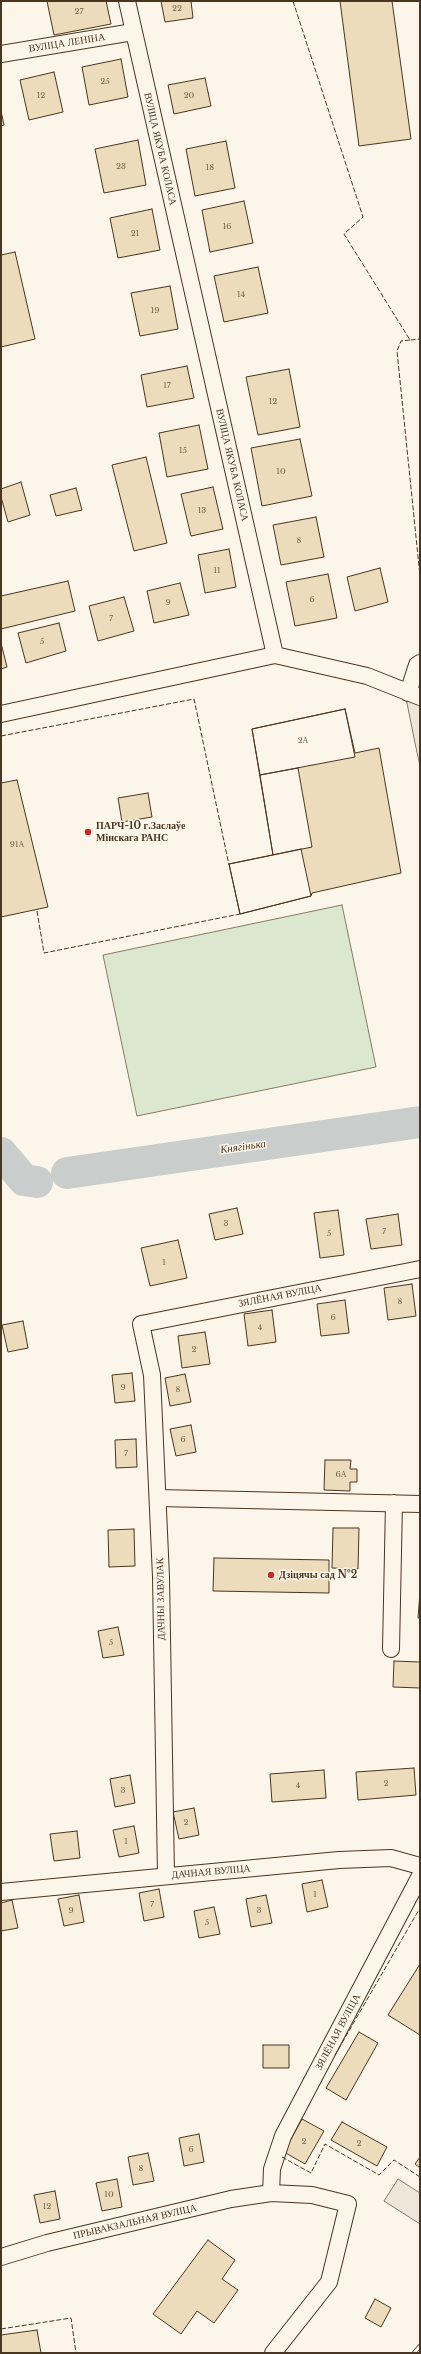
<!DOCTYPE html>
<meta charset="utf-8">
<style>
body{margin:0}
#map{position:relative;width:421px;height:2354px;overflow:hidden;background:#fbf6e9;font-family:"Libre Baskerville",serif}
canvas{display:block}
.frame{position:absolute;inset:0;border:2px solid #4a3520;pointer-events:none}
</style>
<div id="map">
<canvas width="421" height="2354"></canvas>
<div class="frame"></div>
</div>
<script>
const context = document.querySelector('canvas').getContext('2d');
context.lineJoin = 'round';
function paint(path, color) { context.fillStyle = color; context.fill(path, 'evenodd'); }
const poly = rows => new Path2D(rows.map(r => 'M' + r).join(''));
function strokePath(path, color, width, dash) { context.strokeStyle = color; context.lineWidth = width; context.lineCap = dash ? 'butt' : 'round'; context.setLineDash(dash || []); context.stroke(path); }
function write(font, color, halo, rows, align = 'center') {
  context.font = font + ' "Libre Baskerville",serif'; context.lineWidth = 3; context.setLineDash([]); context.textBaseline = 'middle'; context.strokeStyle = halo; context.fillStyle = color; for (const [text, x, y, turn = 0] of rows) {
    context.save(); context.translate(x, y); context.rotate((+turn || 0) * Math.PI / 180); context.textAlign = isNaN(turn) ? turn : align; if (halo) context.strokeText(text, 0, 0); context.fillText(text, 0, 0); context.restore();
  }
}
const green = poly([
 [342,905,376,1067,137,1116,103,955,342,905]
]);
const parking = poly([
 [403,683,420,688,420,766,415,743,403,683],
 [398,2179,420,2193,420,2224,384,2201,398,2179]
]);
const river = poly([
 [1,1153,24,1180,37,1182],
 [67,1173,420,1122]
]);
const building = poly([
 [47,1,106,1,111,24,54,35,47,1],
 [161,1,191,1,193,18,165,22,161,1],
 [340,1,392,1,411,139,359,146,340,1],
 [121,59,128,97,89,105,82,67,121,59],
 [54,72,63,112,29,120,20,80,54,72],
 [205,78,211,106,174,114,168,85,205,78],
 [1,111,4,125,1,126,1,111],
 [138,140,146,185,104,193,95,149,138,140],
 [226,141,235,188,195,196,186,149,226,141],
 [244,201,253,243,210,252,202,210,244,201],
 [152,209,160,250,118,258,110,218,152,209],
 [15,252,35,339,1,347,1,255,15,252],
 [258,267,268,313,224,322,214,276,258,267],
 [170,286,178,329,140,336,131,293,170,286],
 [187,366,194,398,147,407,141,375,187,366],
 [289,369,300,427,258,435,246,377,289,369],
 [199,425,208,469,167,477,159,433,199,425],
 [300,439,312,496,262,506,251,448,300,439],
 [146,457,167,543,134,551,112,465,146,457],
 [21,482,30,515,8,522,1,497,1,489,21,482],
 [213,487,223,529,191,536,181,494,213,487],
 [76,488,82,510,56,516,50,495,76,488],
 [316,517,324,557,281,565,273,525,316,517],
 [229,549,236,587,205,593,198,555,229,549],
 [380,568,388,602,355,611,347,577,380,568],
 [328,574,337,618,295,626,286,582,328,574],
 [68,581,75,611,1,629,1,596,68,581],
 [180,583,189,615,154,623,147,591,180,583],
 [124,597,134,631,98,641,89,606,124,597],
 [59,623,66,651,26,663,18,633,59,623],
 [1,643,7,667,1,669,1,643],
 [345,709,355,757,260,775,252,729,345,709],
 [345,709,355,753,379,748,401,873,312,893,311,896,240,914,229,864,273,855,252,729,345,709],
 [298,768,312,847,273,855,260,775,298,768],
 [17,780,48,907,1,917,1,783,17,780],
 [148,793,152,817,122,822,118,798,148,793],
 [301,849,311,896,240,914,229,864,301,849],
 [237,1208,243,1234,215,1240,209,1214,237,1208],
 [338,1210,344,1255,320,1258,314,1213,338,1210],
 [398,1214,402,1245,371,1249,366,1219,398,1214],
 [178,1240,187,1278,150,1286,141,1248,178,1240],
 [412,1284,416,1316,388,1320,384,1288,412,1284],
 [345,1300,349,1333,321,1336,317,1304,345,1300],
 [272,1310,276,1342,248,1346,244,1314,272,1310],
 [23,1321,28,1348,8,1352,2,1325,23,1321],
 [205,1332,210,1364,182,1368,178,1336,205,1332],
 [132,1373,135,1401,115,1403,112,1375,132,1373],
 [185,1374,191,1402,170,1406,165,1378,185,1374],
 [191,1425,196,1452,176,1456,170,1429,191,1425],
 [136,1439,137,1467,116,1468,115,1440,136,1439],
 [325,1460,351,1460,350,1469,357,1469,357,1482,350,1482,350,1491,324,1490,325,1460],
 [333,1528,359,1528,358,1569,332,1568,333,1528],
 [134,1529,135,1566,109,1567,108,1530,134,1529],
 [214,1558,329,1560,329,1593,213,1591,214,1558],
 [420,1592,420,1618,418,1618,420,1592],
 [118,1627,124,1655,103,1658,98,1631,118,1627],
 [394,1661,420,1662,420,1688,393,1687,394,1661],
 [414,1768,416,1795,358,1800,356,1772,414,1768],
 [324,1770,326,1798,272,1802,270,1774,324,1770],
 [130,1775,135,1803,115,1807,110,1779,130,1775],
 [194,1808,199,1835,179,1839,173,1812,194,1808],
 [134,1826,139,1853,119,1857,113,1830,134,1826],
 [77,1831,80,1858,54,1861,50,1834,77,1831],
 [322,1880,328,1907,307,1912,302,1884,322,1880],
 [159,1889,164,1917,144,1921,139,1893,159,1889],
 [79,1895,84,1922,64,1926,58,1899,79,1895],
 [266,1895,272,1923,251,1927,246,1899,266,1895],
 [12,1900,18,1928,1,1931,1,1903,12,1900],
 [214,1907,220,1934,199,1938,194,1911,214,1907],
 [420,1964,420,2035,388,2015,420,1964],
 [359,2032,378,2043,346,2100,326,2088,359,2032],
 [263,2045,289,2045,289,2068,263,2068,263,2045],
 [302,2119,324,2131,305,2164,284,2152,302,2119],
 [342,2122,387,2147,377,2166,331,2140,342,2122],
 [199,2134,204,2162,184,2166,179,2138,199,2134],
 [148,2153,154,2181,133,2185,128,2157,148,2153],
 [420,2157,420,2168,415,2164,420,2157],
 [117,2179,122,2207,102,2211,96,2183,117,2179],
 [55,2191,60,2219,40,2223,34,2195,55,2191],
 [208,2240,235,2260,222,2279,238,2290,214,2323,197,2311,181,2334,153,2314,208,2240],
 [375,2299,391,2308,381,2327,365,2318,375,2299],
 [37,2330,41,2353,1,2353,1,2335,37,2330]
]);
const street = poly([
 [1,54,133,32],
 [275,655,367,676,420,697],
 [408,693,417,665,420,663],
 [1,714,275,655,127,1],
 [158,1498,420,1504],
 [391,1649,394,1503],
 [166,1876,161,1577,152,1375,141,1324,420,1269],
 [1,1892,339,1860,391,1858,420,1866],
 [271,2193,272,2169,283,2136,420,1876],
 [1,2257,47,2243,231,2199,271,2193,312,2195,348,2204,329,2282,273,2353]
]);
const rail = poly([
 [414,2353,420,2346]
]);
const fence = poly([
 [293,1,363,217,344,234,410,340,420,339],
 [410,340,401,341,397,351,420,576],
 [1,736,194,699,229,865],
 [37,911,44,953,240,914,239,912],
 [335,2055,420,1908],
 [282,2157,311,2173,325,2144,379,2175,394,2160,420,2177],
 [1,2329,71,2318,76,2353]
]);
const markers = [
 [88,832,4,"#c62828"],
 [271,1575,4,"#c62828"]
];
const numberNames = [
 ["22",177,9],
 ["27",79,12],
 ["25",105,82],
 ["12",41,96],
 ["20",189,96],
 ["23",121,167],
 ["18",210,168],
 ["16",227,227],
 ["21",135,234],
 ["14",241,295],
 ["19",155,311],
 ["17",167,386],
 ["12",273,402],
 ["15",183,451],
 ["10",281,472],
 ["13",202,511],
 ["8",299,541],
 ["11",217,571],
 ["6",312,600],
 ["9",168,603],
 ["7",111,619],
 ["5",42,642],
 ["2А",303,741],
 ["91А",17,845],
 ["3",226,1224],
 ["7",384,1232],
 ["5",329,1234],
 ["1",164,1263],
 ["8",400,1302],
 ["6",333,1318],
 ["4",260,1328],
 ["2",194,1350],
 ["9",123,1388],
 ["8",178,1390],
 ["6",183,1440],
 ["7",126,1454],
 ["6А",341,1475],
 ["5",111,1643],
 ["2",386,1784],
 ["4",298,1786],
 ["3",123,1791],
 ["2",186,1823],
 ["1",126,1842],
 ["1",315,1895],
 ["7",152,1905],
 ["9",71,1911],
 ["3",259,1911],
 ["5",207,1923],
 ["2",304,2142],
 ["2",359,2144],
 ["6",191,2150],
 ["8",141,2169],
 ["10",109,2195],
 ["12",47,2207]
];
const streetNames = [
 ["ВУЛІЦА ЛЕНІНА",67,43,-9],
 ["ВУЛІЦА ЯКУБА КОЛАСА",160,149,77],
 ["ВУЛІЦА ЯКУБА КОЛАСА",232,465,77],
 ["ЗЯЛЁНАЯ ВУЛІЦА",280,1296,-11],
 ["ДАЧНЫ ЗАВУЛАК",161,1599,-91],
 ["ДАЧНАЯ ВУЛІЦА",211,1872,-5],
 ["ЗЯЛЁНАЯ ВУЛІЦА",338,2032,-62],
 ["ПРЫВАКЗАЛЬНАЯ ВУЛІЦА",135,2222,-13]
];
const poiNames = [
 ["ПАРЧ-10 г.Заслаўе",96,826],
 ["Мінскага РАНС",96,838],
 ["Дзіцячы сад №2",279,1575]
];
const waterNames = [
 ["Княгінька",243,1147,-8]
];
paint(green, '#dce7d0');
strokePath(green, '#887966', 1);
paint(parking, '#ede7d9');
strokePath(parking, '#887966', 1);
strokePath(river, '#c9cecd', 32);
paint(building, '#ecdcbc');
strokePath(building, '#4a3520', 1);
strokePath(street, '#4a3520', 18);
strokePath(street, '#fbf6e9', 16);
strokePath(rail, '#4a3520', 4.5);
strokePath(rail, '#fbf6e9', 3, [9]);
strokePath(fence, '#4a3520', 1, [5, 2]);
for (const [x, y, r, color] of markers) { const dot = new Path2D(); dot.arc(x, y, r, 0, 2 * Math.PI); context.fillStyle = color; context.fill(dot); strokePath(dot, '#fbf6e9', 1.5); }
write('8px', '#725f47', null, numberNames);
write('10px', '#4a3520', '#fbf6e9', streetNames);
write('bold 10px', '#4a3520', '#fbf6e9', poiNames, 'left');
write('italic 11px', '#4a3520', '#fbf6e9', waterNames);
</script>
